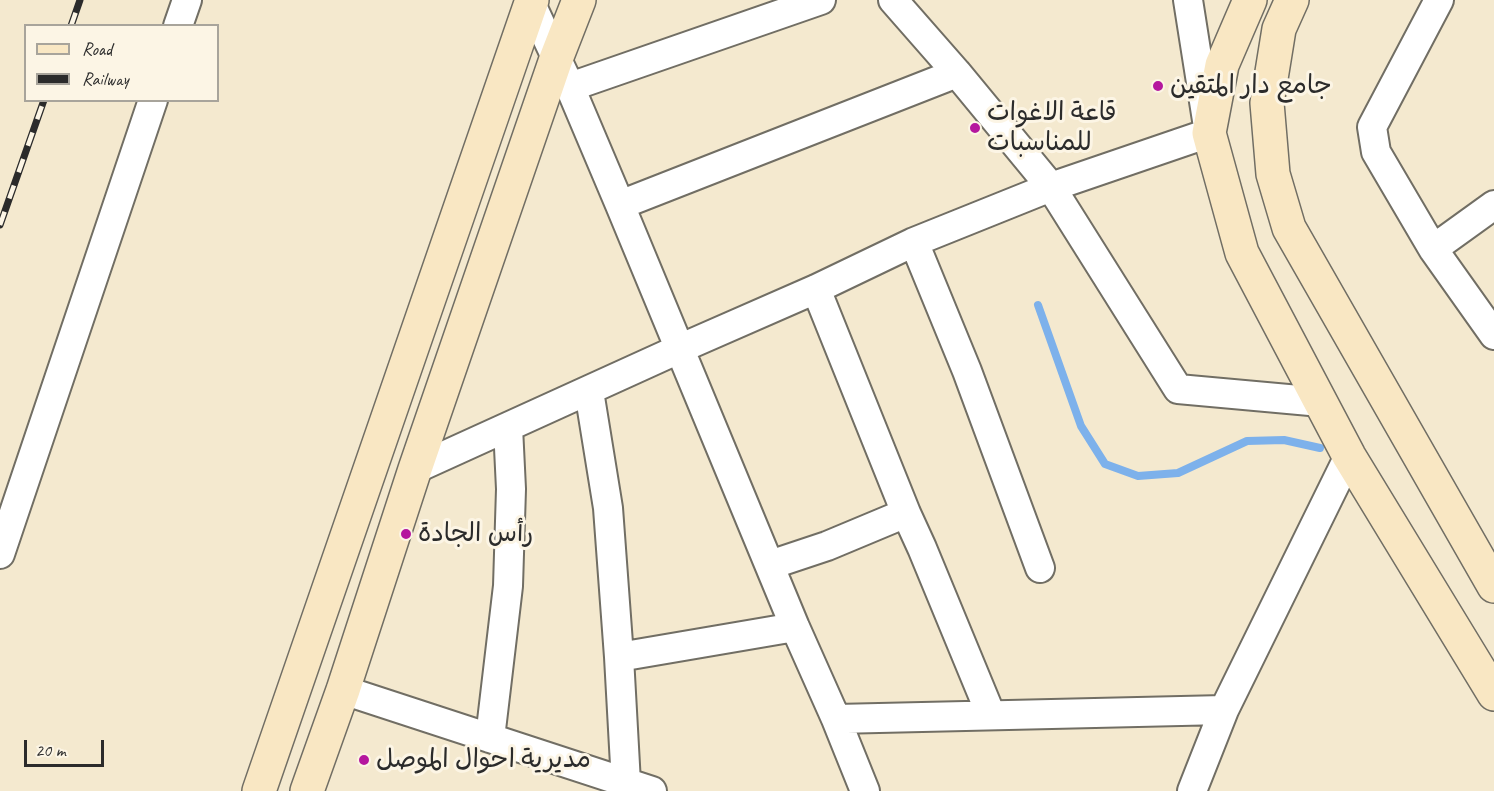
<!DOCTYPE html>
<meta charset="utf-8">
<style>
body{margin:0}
#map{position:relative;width:1494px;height:791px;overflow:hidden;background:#f4e9cf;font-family:Caveat,sans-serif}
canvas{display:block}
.legend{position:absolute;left:24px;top:24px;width:195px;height:78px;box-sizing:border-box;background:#fcf5e5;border:2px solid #a8a49b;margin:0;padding:8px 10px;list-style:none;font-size:18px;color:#2b2b2b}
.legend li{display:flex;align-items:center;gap:12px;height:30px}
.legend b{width:30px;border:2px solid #a8a49b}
.scale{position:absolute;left:24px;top:740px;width:80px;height:27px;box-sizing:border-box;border:3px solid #2b2b2b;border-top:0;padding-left:8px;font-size:18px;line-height:21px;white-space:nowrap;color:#2b2b2b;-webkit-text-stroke:4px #fcf5e5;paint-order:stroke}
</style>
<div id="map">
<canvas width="1494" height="791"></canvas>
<ul class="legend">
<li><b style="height:8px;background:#f9e7c3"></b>Road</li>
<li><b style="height:8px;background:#2b2b2b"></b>Railway</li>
</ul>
<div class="scale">20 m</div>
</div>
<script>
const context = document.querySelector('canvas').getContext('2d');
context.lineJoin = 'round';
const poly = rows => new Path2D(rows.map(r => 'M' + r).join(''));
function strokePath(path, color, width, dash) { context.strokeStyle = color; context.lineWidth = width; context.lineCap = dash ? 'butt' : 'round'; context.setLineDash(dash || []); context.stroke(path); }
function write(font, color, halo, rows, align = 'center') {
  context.font = font + ' Caveat,"Playpen Sans Arabic",sans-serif'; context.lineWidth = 6; context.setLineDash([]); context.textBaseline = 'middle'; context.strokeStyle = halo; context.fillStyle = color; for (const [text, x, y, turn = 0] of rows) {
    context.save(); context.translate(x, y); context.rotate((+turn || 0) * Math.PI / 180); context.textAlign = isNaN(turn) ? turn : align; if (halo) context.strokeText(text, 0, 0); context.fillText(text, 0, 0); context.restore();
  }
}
const stream = poly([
 [1038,305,1081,426,1105,464,1138,476,1178,473,1247,441,1284,440,1320,448]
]);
const street = poly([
 [893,0,957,73,1051,187,1178,389,1321,402],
 [1439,0,1372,127,1376,152,1433,249,1494,335],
 [531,4,570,87,620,205,795,627,836,719,865,791],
 [178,26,187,0],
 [570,87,821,0],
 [620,205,957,73],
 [914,242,967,371,1040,568],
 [1433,249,1494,205],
 [816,289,906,513,922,548,991,715],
 [589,391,608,508,619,657,626,783],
 [415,469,679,349,816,289,914,242,1051,187,1209,133,1188,0],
 [0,554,153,100],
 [770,565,827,546,906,513],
 [619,657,795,627],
 [343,690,652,791],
 [836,719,1224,710],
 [490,738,508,586,511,489,508,427],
 [1192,791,1224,710,1349,456]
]);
const secondary = poly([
 [1250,0,1222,65,1209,133,1242,253,1349,456,1494,694],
 [1292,0,1279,29,1267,103,1273,174,1289,228,1494,586],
 [259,791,532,0],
 [307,791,343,690,415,469,556,59,579,0]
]);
const rail = poly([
 [71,26,80,0],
 [0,225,44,100]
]);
const markers = [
 [1158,86,6,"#b5179e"],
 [975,128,6,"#b5179e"],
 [406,534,6,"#b5179e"],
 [364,760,6,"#b5179e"]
];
const poiNames = [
 ["جامع دار المتقين",1170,86],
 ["قاعة الاغوات",987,113],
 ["للمناسبات",987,143],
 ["رأس الجادة",418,534],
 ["مديرية احوال الموصل",376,760]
];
strokePath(stream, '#7db1eb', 8);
strokePath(street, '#716e64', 32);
strokePath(secondary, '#716e64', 36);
strokePath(street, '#fff', 28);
strokePath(secondary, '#f9e7c3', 33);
strokePath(rail, '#2b2b2b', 7);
strokePath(rail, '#fcf5e5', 4.5, [14]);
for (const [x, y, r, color] of markers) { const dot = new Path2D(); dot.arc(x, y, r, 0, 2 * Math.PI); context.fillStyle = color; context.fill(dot); strokePath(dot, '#fcf5e5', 2); }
write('26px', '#2b2b2b', '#fcf5e5', poiNames, 'left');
</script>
